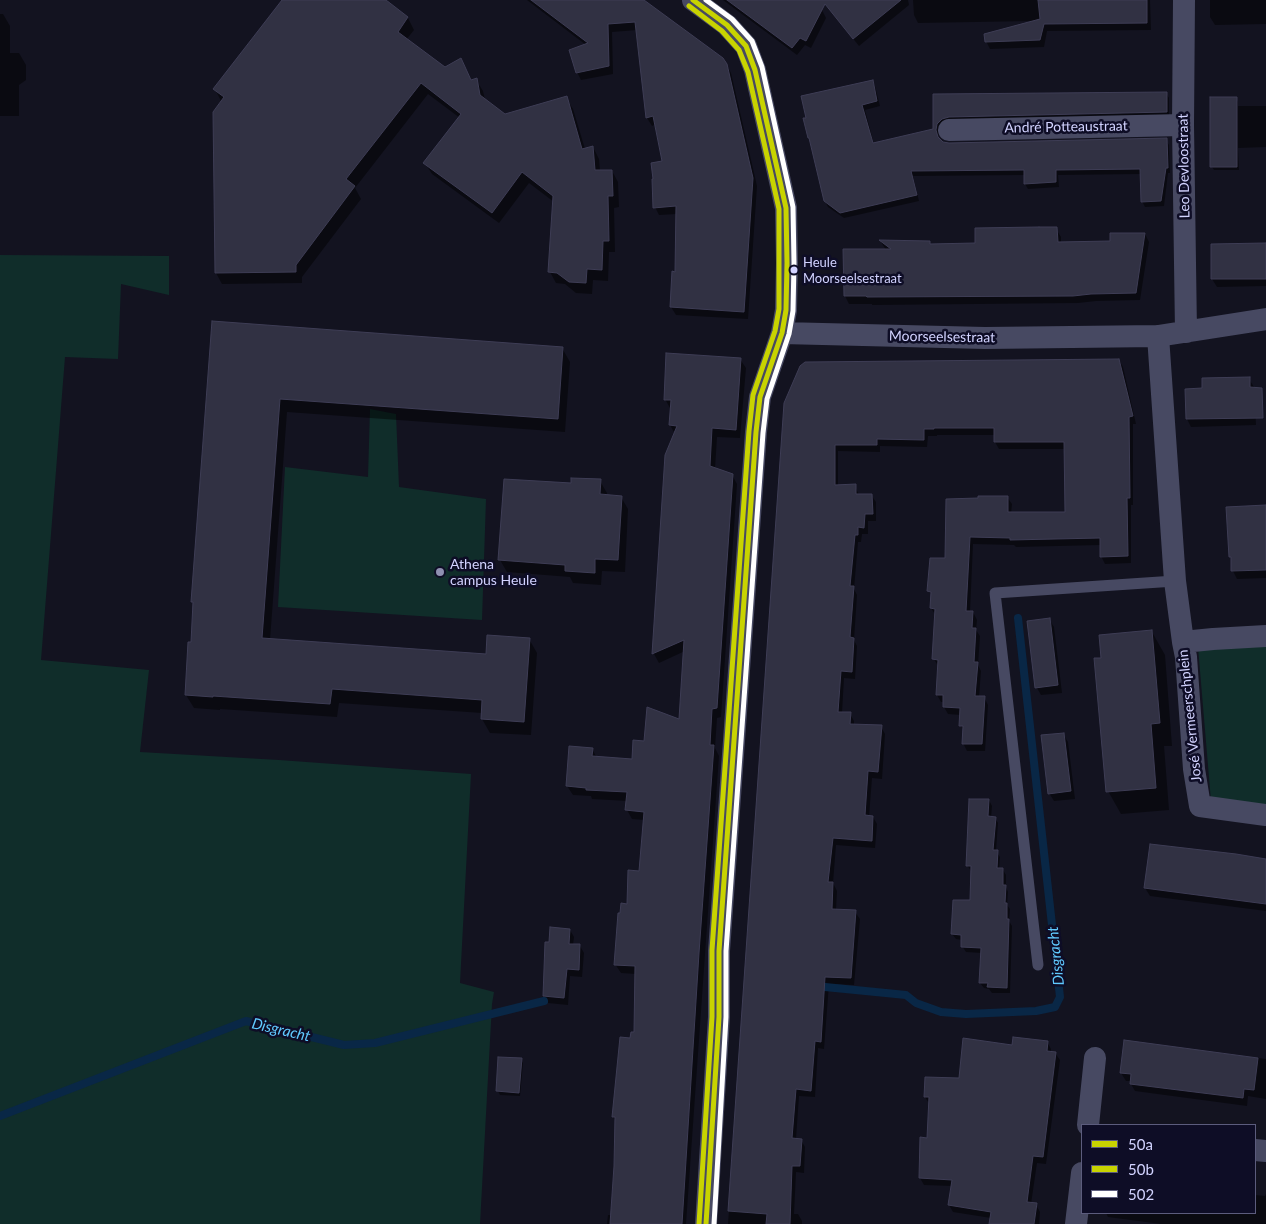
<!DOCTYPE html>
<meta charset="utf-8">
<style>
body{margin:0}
#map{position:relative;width:1266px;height:1224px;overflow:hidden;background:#131320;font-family:Lato,sans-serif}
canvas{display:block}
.legend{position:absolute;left:1081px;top:1124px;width:175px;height:90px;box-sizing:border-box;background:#0e0d26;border:1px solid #5c5c7d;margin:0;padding:6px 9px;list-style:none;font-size:15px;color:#d2d3ff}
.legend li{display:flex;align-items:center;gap:10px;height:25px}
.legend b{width:25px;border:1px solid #5c5c7d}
</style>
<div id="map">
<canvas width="1266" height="1224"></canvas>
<ul class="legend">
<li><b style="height:6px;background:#c8d300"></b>50a</li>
<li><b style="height:6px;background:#c8d300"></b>50b</li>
<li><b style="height:6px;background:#fff"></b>502</li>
</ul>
</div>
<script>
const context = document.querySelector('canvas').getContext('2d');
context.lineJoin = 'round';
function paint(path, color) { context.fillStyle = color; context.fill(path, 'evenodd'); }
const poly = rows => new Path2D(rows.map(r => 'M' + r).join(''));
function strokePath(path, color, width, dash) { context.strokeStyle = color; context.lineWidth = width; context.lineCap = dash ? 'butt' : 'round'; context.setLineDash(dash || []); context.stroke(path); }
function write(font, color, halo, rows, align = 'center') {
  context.font = font + ' Lato,sans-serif'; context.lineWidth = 5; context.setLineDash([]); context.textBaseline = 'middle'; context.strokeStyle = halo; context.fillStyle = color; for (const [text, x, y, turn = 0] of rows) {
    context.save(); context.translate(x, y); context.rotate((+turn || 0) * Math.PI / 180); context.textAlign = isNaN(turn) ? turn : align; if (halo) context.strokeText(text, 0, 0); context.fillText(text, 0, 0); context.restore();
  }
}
const green = poly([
 [0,255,169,256,169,295,121,284,118,359,65,357,41,660,149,670,140,752,279,760,471,774,460,983,494,992,492,1004,480,1224,0,1224],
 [370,409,396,414,399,487,486,499,482,620,278,607,285,467,368,477],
 [1266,645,1266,808,1211,801,1198,647]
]);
const shadow = poly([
 [283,0,387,0,389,4,408,18,414,30,406,40,444,69,461,60,472,81,476,80,483,91,485,100,505,115,566,98,573,109,585,149,593,147,599,159,600,171,612,171,618,182,619,207,614,208,615,252,609,252,608,281,593,280,592,294,576,293,565,284,556,283,550,272,554,202,529,183,499,223,432,174,425,163,460,118,428,94,355,188,361,199,302,277,302,283,222,284,216,273,221,101,215,89],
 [527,0,644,0,726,64,731,73,757,186,748,319,676,315,671,307,676,273,677,214,659,215,655,207,663,162,656,124,652,126,647,118,637,30,612,32,613,74,581,80,577,72,586,45],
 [723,0,808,0,822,10,826,18,811,48,805,45,797,55],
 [841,0,908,0,909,5,859,46,835,16,830,8],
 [913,0,1150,0,1151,30,1047,31,1044,47,990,49,986,41,1033,21,918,23,914,15],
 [1210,0,1266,0,1266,24,1215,25,1210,17],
 [0,14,3,14,10,26,10,53,19,53,26,65,26,80,19,85,19,116,0,116],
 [872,81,875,86,880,106,865,110,874,144,935,130,935,95,1166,93,1169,98,1169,117,940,130,938,136,939,140,943,143,949,144,1166,140,1169,145,1170,173,1168,173,1164,206,1145,207,1142,201,1142,174,1058,175,1059,187,1028,189,1025,184,1025,175,913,176,919,201,844,218,828,207,825,201,812,143,809,138],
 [1236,98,1238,102,1238,106,1266,106,1266,147,1238,148,1239,170,1214,170,1212,167],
 [1056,229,1061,237,1061,243,1111,242,1145,234,1149,242,1140,300,1096,301,1078,303,872,305,872,304,849,304,845,296,886,250,881,242,929,242,931,245,976,244],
 [1266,244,1266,286,1217,287,1212,279],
 [213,323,562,348,570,362,565,432,287,412,270,640,487,655,529,639,537,653,531,735,490,733,482,719,482,713,339,703,337,717,220,709,220,710,194,708,186,695,192,643,195,605,193,602],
 [740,359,746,368,740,438,717,437,715,469,732,475,737,484,721,717,717,718,715,748,719,756,686,1224,607,1224,608,1215,612,1215,616,1122,613,1117,631,1039,635,1033,636,974,621,973,615,964,628,905,640,872,644,820,632,819,627,810,628,801,592,799,591,796,573,795,567,786,592,749,597,758,633,761,646,742,680,721,685,651,659,663,654,654,667,456,675,434,670,425,672,409,670,408,665,399],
 [1119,360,1123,367,1136,424,1133,424,1133,505,1131,505,1131,563,1105,564,1101,556,1101,545,1016,547,1014,545,973,544,970,612,973,612,977,620,976,630,980,636,978,665,981,671,979,697,984,697,988,705,985,751,967,751,963,743,964,731,961,726,961,715,948,714,944,707,944,702,941,702,937,695,938,666,934,659,936,616,931,608,932,596,929,591,946,559,1007,497,1012,504,1011,514,1066,513,1066,449,999,449,995,442,995,435,937,435,937,436,928,436,927,447,880,446,880,452,838,451,838,486,855,486,859,495,871,495,876,502,876,521,868,521,868,534,862,534,861,542,858,542,854,589,857,595,854,640,857,646,855,679,844,678,842,713,850,714,854,721,854,726,881,727,885,734,882,779,872,778,869,817,873,817,877,824,875,848,836,845,833,883,837,891,836,910,855,912,860,919,854,985,829,984,824,1049,818,1048,815,1097,799,1096,796,1139,801,1140,805,1147,804,1173,796,1172,794,1214,798,1214,802,1221,802,1224,728,1224,785,403,802,364],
 [1249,379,1254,387,1256,425,1191,427,1187,419,1203,390],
 [506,480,572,485,600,481,607,493,607,495,621,497,628,509,625,572,602,571,601,585,573,583,570,577,507,572,500,560],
 [1266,506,1266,578,1237,579,1233,571,1232,559,1231,557],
 [1049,619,1054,627,1062,693,1041,695,1037,688],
 [1152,632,1165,655,1172,746,1164,746,1169,810,1121,814,1108,791,1102,659],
 [1063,734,1068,742,1075,799,1054,801,1049,793],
 [989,800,992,806,991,818,995,818,998,823,996,851,1000,857,999,870,1003,870,1006,875,1006,887,1008,892,1007,905,1010,909,1009,921,1012,926,1010,993,992,993,989,989,984,988,980,983,982,953,966,952,962,946,962,940,956,939,952,934,971,902,972,871,971,871,967,865],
 [1266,860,1266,911,1150,896,1145,888],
 [570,930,574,937,573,945,580,946,584,953,582,977,570,976,568,1005,548,1003,544,996,550,943],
 [1126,1041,1266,1059,1266,1099,1248,1096,1247,1106,1135,1091,1131,1084,1131,1081,1126,1081,1121,1073],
 [1047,1042,1051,1049,1051,1053,1055,1053,1060,1060,1046,1164,1037,1163,1031,1204,1036,1205,1040,1212,1039,1224,990,1224,991,1218,953,1212,949,1205,952,1186,924,1185,920,1178,928,1139,930,1105,925,1097,960,1079,1013,1046],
 [521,1060,523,1063,520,1096,500,1095,498,1091],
 [1266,1194,1266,1224,1161,1224,1108,1217,1106,1213,1255,1213,1255,1195,1265,1196]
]);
const stream = poly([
 [815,986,906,995,916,1003,941,1012,966,1014,1036,1011,1055,1007,1060,997,1018,618],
 [0,1116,246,1021,344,1045,375,1043,544,1001]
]);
const building = poly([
 [282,0,386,0,408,17,398,32,445,67,461,58,471,80,477,78,480,95,505,114,567,96,582,149,593,146,595,170,612,170,613,196,608,196,609,241,603,241,602,270,587,269,586,283,569,282,557,273,548,272,553,196,522,172,492,213,423,163,461,114,421,83,346,179,355,186,296,265,296,272,215,273,213,112,224,97,213,89,282,0],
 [531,0,644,0,723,58,727,64,753,178,744,312,670,307,672,271,675,272,676,206,653,208,652,179,653,179,651,163,662,161,653,116,646,118,635,22,608,24,609,66,576,73,569,50,588,43,531,0],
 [727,0,901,0,853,39,825,4,806,41,800,38,792,48,727,0],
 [1038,0,1147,0,1147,23,1044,24,1040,40,985,42,984,34,1040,19,1038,0],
 [873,80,877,101,862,105,873,143,933,129,933,94,1167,92,1167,112,949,117,942,119,937,124,936,130,938,137,943,142,949,143,1167,138,1168,168,1166,168,1161,201,1141,202,1140,169,1056,170,1056,182,1024,184,1024,170,911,171,917,195,840,213,824,201,809,138,808,138,803,118,806,118,801,96,873,80],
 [1210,97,1237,97,1237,167,1210,167,1210,97],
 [1039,227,1057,227,1058,242,1110,241,1110,233,1145,233,1136,293,1091,294,1073,296,867,297,866,296,844,296,843,249,891,249,879,240,930,241,930,244,975,243,975,228,1039,227],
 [1266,243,1266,279,1211,279,1211,244,1266,243],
 [212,321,563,347,558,419,280,399,262,638,486,654,487,635,530,638,524,722,481,719,482,700,332,689,330,704,213,696,213,697,185,695,188,642,191,642,193,602,191,602,212,321],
 [666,353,741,358,736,430,712,428,710,466,733,474,717,708,712,709,710,745,714,745,699,953,682,1224,610,1224,614,1166,615,1117,612,1117,620,1037,630,1038,631,1032,634,1032,635,966,614,965,618,913,620,913,621,903,627,904,628,870,639,871,644,812,625,810,627,792,586,790,586,788,566,786,569,746,593,748,592,756,632,759,633,740,644,741,647,707,679,719,684,640,652,654,665,455,677,426,669,425,671,400,664,400,666,353],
 [1119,359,1133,416,1129,417,1130,498,1127,498,1128,556,1100,557,1100,538,1010,540,1010,538,970,537,966,611,973,611,972,628,976,628,974,662,978,662,975,696,985,696,982,744,962,744,963,726,959,726,960,708,943,707,943,695,936,695,938,660,932,659,935,609,930,608,931,592,927,591,930,558,945,558,946,499,978,498,978,496,1008,496,1008,512,1065,512,1064,442,994,442,994,428,934,428,934,429,924,429,924,440,877,439,877,445,835,445,835,485,856,484,856,494,872,494,873,514,865,514,864,528,858,527,858,535,855,535,850,586,854,586,850,637,854,638,852,672,841,671,838,712,851,712,850,724,882,725,878,772,868,771,865,815,873,816,872,841,833,838,828,882,833,882,832,909,856,910,851,978,825,977,821,1042,815,1041,811,1091,796,1089,792,1138,802,1139,800,1166,792,1166,790,1224,766,1224,767,1214,728,1211,784,403,800,366,805,362,1119,359],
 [1250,377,1250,387,1262,388,1263,418,1186,419,1185,389,1202,388,1202,378,1250,377],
 [571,478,601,479,600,494,622,496,618,560,595,559,595,573,565,571,565,565,498,560,504,479,571,483,571,478],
 [1266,505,1266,570,1231,571,1231,557,1229,557,1226,507,1266,505],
 [1050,618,1058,685,1035,688,1027,621,1050,618],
 [1152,630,1160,723,1151,724,1156,788,1106,792,1094,658,1101,658,1099,635,1152,630],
 [1064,733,1071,791,1048,794,1041,735,1064,733],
 [969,799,989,799,988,816,996,817,993,850,998,850,997,868,1003,868,1003,885,1006,885,1005,903,1007,903,1007,919,1009,919,1007,988,987,987,988,983,979,983,981,948,961,947,961,935,951,934,953,900,970,900,971,866,966,866,969,799],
 [1150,844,1236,854,1266,859,1266,904,1144,888,1150,844],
 [550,927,570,929,569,944,580,944,579,970,567,969,564,998,543,996,545,942,549,942,550,927],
 [1013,1037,1048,1041,1047,1051,1056,1052,1043,1157,1033,1156,1027,1202,1037,1203,1034,1224,989,1224,991,1212,948,1205,952,1180,919,1178,920,1137,927,1138,929,1097,924,1097,925,1077,959,1078,963,1038,1012,1045,1013,1037],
 [1124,1040,1258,1058,1254,1090,1244,1089,1243,1098,1130,1084,1131,1074,1120,1073,1124,1040],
 [498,1057,522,1058,519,1093,496,1091,498,1057]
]);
const lane = poly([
 [1038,965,995,593,1175,581]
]);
const street = poly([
 [693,0,727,25,746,46,755,70,786,208,787,263,786,310,782,333,760,397,756,432,719,951,719,1017,706,1224],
 [1184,0,1183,125,1186,332],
 [949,130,1183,125],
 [782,333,985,338,1158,336,1266,319],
 [1158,336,1175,581,1183,642,1186,657,1194,769,1200,806,1266,815],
 [1183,642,1213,639,1266,636],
 [1088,1125,1095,1058],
 [1255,1150,1266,1151],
 [1076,1224,1082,1173]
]);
const bus1 = poly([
 [693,0,727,25,746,46,755,70,786,208,787,263,786,310,782,333,760,397,756,432,719,951,719,1017,706,1224]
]);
const bus2 = poly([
 [689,6,722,31,739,50,748,72,779,209,779,309,775,331,753,395,749,431,712,950,712,1017,699,1224]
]);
const bus3 = poly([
 [706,0,732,19,752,41,762,67,793,207,794,263,793,311,789,334,767,399,763,433,726,951,726,1017,714,1224]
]);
const markers = [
 [794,270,4.5,"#d2d3ff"],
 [440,572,5,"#8f90b1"]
];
const busNames = [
 ["Heule",803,263],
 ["Moorseelsestraat",803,279]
];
const streetNames = [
 ["André Potteaustraat",1066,127,-1],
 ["Leo Devloostraat",1184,166,-91],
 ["Moorseelsestraat",942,337,1],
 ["José Vermeerschplein",1190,716,-96]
];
const poiNames = [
 ["Athena",450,564],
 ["campus Heule",450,580]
];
const waterNames = [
 ["Disgracht",1056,956,-96],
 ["Disgracht",281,1030,13]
];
paint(green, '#102d2a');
paint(shadow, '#0007');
strokePath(stream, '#092746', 8);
paint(building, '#313143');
strokePath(building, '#3e3d55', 1);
strokePath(lane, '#474962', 11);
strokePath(street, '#474962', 22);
strokePath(bus1, '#c8d300', 5);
strokePath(bus2, '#c8d300', 5);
strokePath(bus3, '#fff', 5);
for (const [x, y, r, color] of markers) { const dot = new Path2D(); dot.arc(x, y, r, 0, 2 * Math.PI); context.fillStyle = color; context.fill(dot); strokePath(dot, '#0e0d26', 2); }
write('13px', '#d2d3ff', '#0e0d26', busNames, 'left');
write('14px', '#d2d3ff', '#0e0d26', streetNames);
write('14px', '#d2d3ff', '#0e0d26', poiNames, 'left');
write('italic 15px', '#60caff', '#0e0d26', waterNames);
</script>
